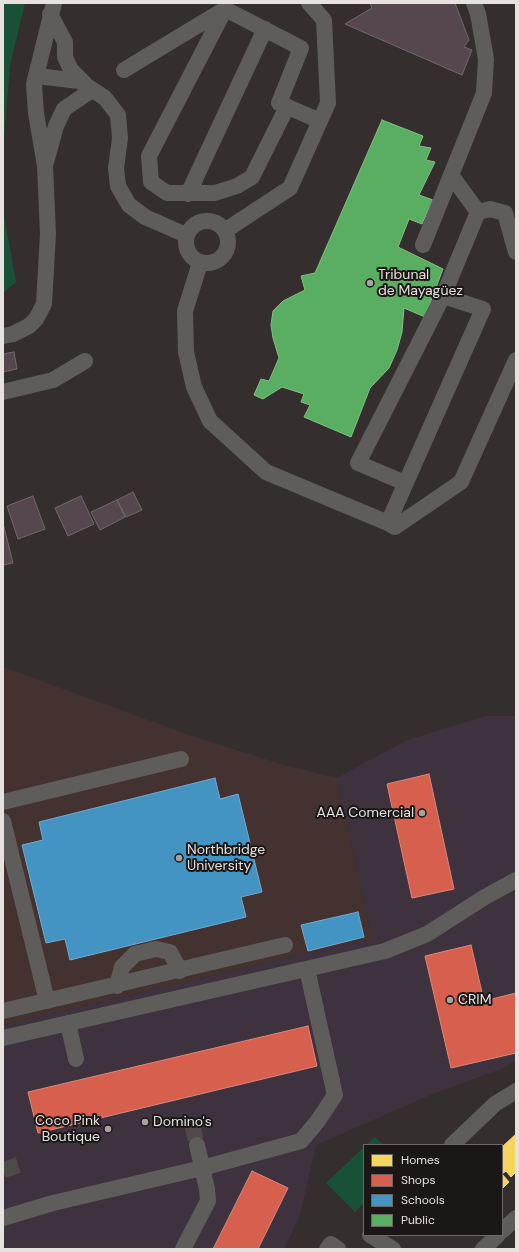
<!DOCTYPE html>
<meta charset="utf-8">
<style>
body{margin:0}
#map{position:relative;width:519px;height:1252px;overflow:hidden;background:#342f2e;font-family:"DM Sans",sans-serif}
canvas{display:block}
.frame{position:absolute;inset:0;border:4px solid #e7e2e0;pointer-events:none}
.legend{position:absolute;left:363px;top:1144px;width:140px;height:92px;box-sizing:border-box;background:#1b1716;border:1px solid #6d6867;margin:0;padding:5px 7px;list-style:none;font-size:12px;color:#e7e2e0}
.legend li{display:flex;align-items:center;gap:8px;height:20px}
.legend b{width:20px;border:1px solid #6d6867}
</style>
<div id="map">
<canvas width="519" height="1252"></canvas>
<div class="frame"></div>
<ul class="legend">
<li><b style="height:11px;background:#f6d55c"></b>Homes</li>
<li><b style="height:11px;background:#d6604d"></b>Shops</li>
<li><b style="height:11px;background:#4393c3"></b>Schools</li>
<li><b style="height:11px;background:#5aae61"></b>Public</li>
</ul>
</div>
<script>
const context = document.querySelector('canvas').getContext('2d');
context.lineJoin = 'round';
function paint(path, color) { context.fillStyle = color; context.fill(path, 'evenodd'); }
const poly = rows => new Path2D(rows.map(r => 'M' + r).join(''));
function strokePath(path, color, width, dash) { context.strokeStyle = color; context.lineWidth = width; context.lineCap = dash ? 'butt' : 'round'; context.setLineDash(dash || []); context.stroke(path); }
function write(font, color, halo, rows, align = 'center') {
  context.font = font + ' "DM Sans",sans-serif'; context.lineWidth = 4; context.setLineDash([]); context.textBaseline = 'middle'; context.strokeStyle = halo; context.fillStyle = color; for (const [text, x, y, turn = 0] of rows) {
    context.save(); context.translate(x, y); context.rotate((+turn || 0) * Math.PI / 180); context.textAlign = isNaN(turn) ? turn : align; if (halo) context.strokeText(text, 0, 0); context.fillText(text, 0, 0); context.restore();
  }
}
const commercial = poly([
 [485,716,516,716,516,1060,504,1068,435,1093,316,1145,300,1215,284,1249,6,1249,3,1235,3,1025,372,938,337,778,405,741]
]);
const education = poly([
 [3,667,192,736,284,765,337,778,372,938,3,1025]
]);
const green = poly([
 [3,3,25,3,10,65,3,150],
 [3,210,16,282,3,293],
 [375,1137,383,1145,366,1145],
 [364,1147,364,1203,355,1212,326,1183]
]);
const homes = poly([
 [516,1134,516,1172,511,1177,506,1171,502,1174,509,1182,503,1188,502,1187,502,1147,516,1134]
]);
const shops = poly([
 [429,774,454,889,412,898,387,784,429,774],
 [471,945,484,1001,516,993,516,1053,451,1068,425,956,471,945],
 [308,1026,317,1066,38,1133,28,1092,308,1026],
 [252,1171,288,1188,258,1249,213,1249,252,1171]
]);
const schools = poly([
 [215,778,220,799,238,794,262,892,241,897,246,917,70,960,65,939,46,943,22,845,43,840,39,822,215,778],
 [358,912,364,937,308,951,301,925,358,912]
]);
const public = poly([
 [382,120,423,136,419,146,431,148,426,160,435,162,419,195,433,200,422,224,409,219,398,247,443,269,425,317,404,308,402,332,397,350,389,368,370,388,351,437,304,417,310,405,301,402,304,394,282,387,263,399,254,395,261,379,269,381,279,358,273,338,271,325,273,311,283,301,305,290,301,276,315,273,382,120]
]);
const building = poly([
 [370,3,455,3,469,40,464,47,472,50,462,75,345,24,372,8,370,3],
 [14,352,17,369,3,372,3,354,14,352],
 [133,492,142,510,126,517,117,500,133,492],
 [33,496,45,529,18,539,7,506,33,496],
 [81,496,94,524,68,536,55,508,81,496],
 [117,500,125,517,100,530,91,512,117,500],
 [3,523,13,563,3,565,3,523]
]);
const minorTunnel = poly([
 [192,1124,197,1145],
 [3,1170,19,1165]
]);
const minor = poly([
 [50,14,65,42,65,57,71,70,85,84],
 [124,70,225,9],
 [37,76,79,81,105,98,118,115,120,138,116,168,118,186,129,205,145,217,186,235],
 [287,107,252,177,237,186,215,193,167,193,151,182,149,156,225,9,301,48,279,103,320,121],
 [46,162,56,126,64,109,92,90],
 [451,175,478,212],
 [188,194,265,29],
 [478,212,443,296,483,309,388,523,395,527,461,482,516,360],
 [478,212,490,209,505,213,516,252],
 '186 242a21 21 0 1 1 42 0a21 21 0 1 1-42 0Z',
 [226,230,290,188,328,103,324,20,309,3],
 [423,245,484,93,486,59,478,14,474,3],
 [200,263,185,311,186,352,194,387,210,421,266,472,388,523],
 [3,336,13,334,29,326,36,319,44,304,48,234,45,166,36,113,34,84,54,3],
 [3,392,53,380,85,361],
 [405,483,358,463,443,296],
 [3,802,181,759],
 [3,821,47,1001],
 [117,986,122,967,135,954,156,949,170,952,180,971],
 [3,1011,285,945],
 [68,1023,76,1059],
 [3,1038,385,951,427,934,485,897,516,880],
 [452,1145,495,1104,516,1091],
 [3,1218,53,1203,202,1168,301,1141,317,1122,335,1095,307,969],
 [502,1231,516,1218],
 [370,1235,393,1249],
 [183,1249,208,1201,207,1189,197,1145],
 [327,1249,331,1244,338,1249],
 [483,1249,498,1235]
]);
const markers = [
 [370,283,4,"#a8a3a2"],
 [422,813,4,"#a8a3a2"],
 [179,858,4,"#a8a3a2"],
 [450,1000,4,"#a8a3a2"],
 [145,1122,4,"#a8a3a2"],
 [108,1129,4,"#a8a3a2"]
];
const poiNames = [
 ["Tribunal",378,275],
 ["de Mayagüez",378,291],
 ["AAA Comercial",414,813,"right"],
 ["Northbridge",187,850],
 ["University",187,866],
 ["CRIM",458,1000],
 ["Coco Pink",100,1121,"right"],
 ["Boutique",100,1137,"right"],
 ["Domino's",153,1122]
];
paint(commercial, '#3e323f');
paint(education, '#443231');
paint(green, '#185138');
paint(homes, '#f6d55c');
strokePath(homes, '#f2d984', 1);
paint(shops, '#d6604d');
strokePath(shops, '#db8779', 1);
paint(schools, '#4393c3');
strokePath(schools, '#74abcc', 1);
paint(public, '#5aae61');
strokePath(public, '#84be87', 1);
paint(building, '#56474e');
strokePath(building, '#6e6a6a', 1);
strokePath(minorTunnel, '#4f4a49', 16, [16, 8]);
strokePath(minor, '#5e5d5b', 16);
for (const [x, y, r, color] of markers) { const dot = new Path2D(); dot.arc(x, y, r, 0, 2 * Math.PI); context.fillStyle = color; context.fill(dot); strokePath(dot, '#1b1716', 1.5); }
write('14px', '#e7e2e0', '#1b1716', poiNames, 'left');
</script>
